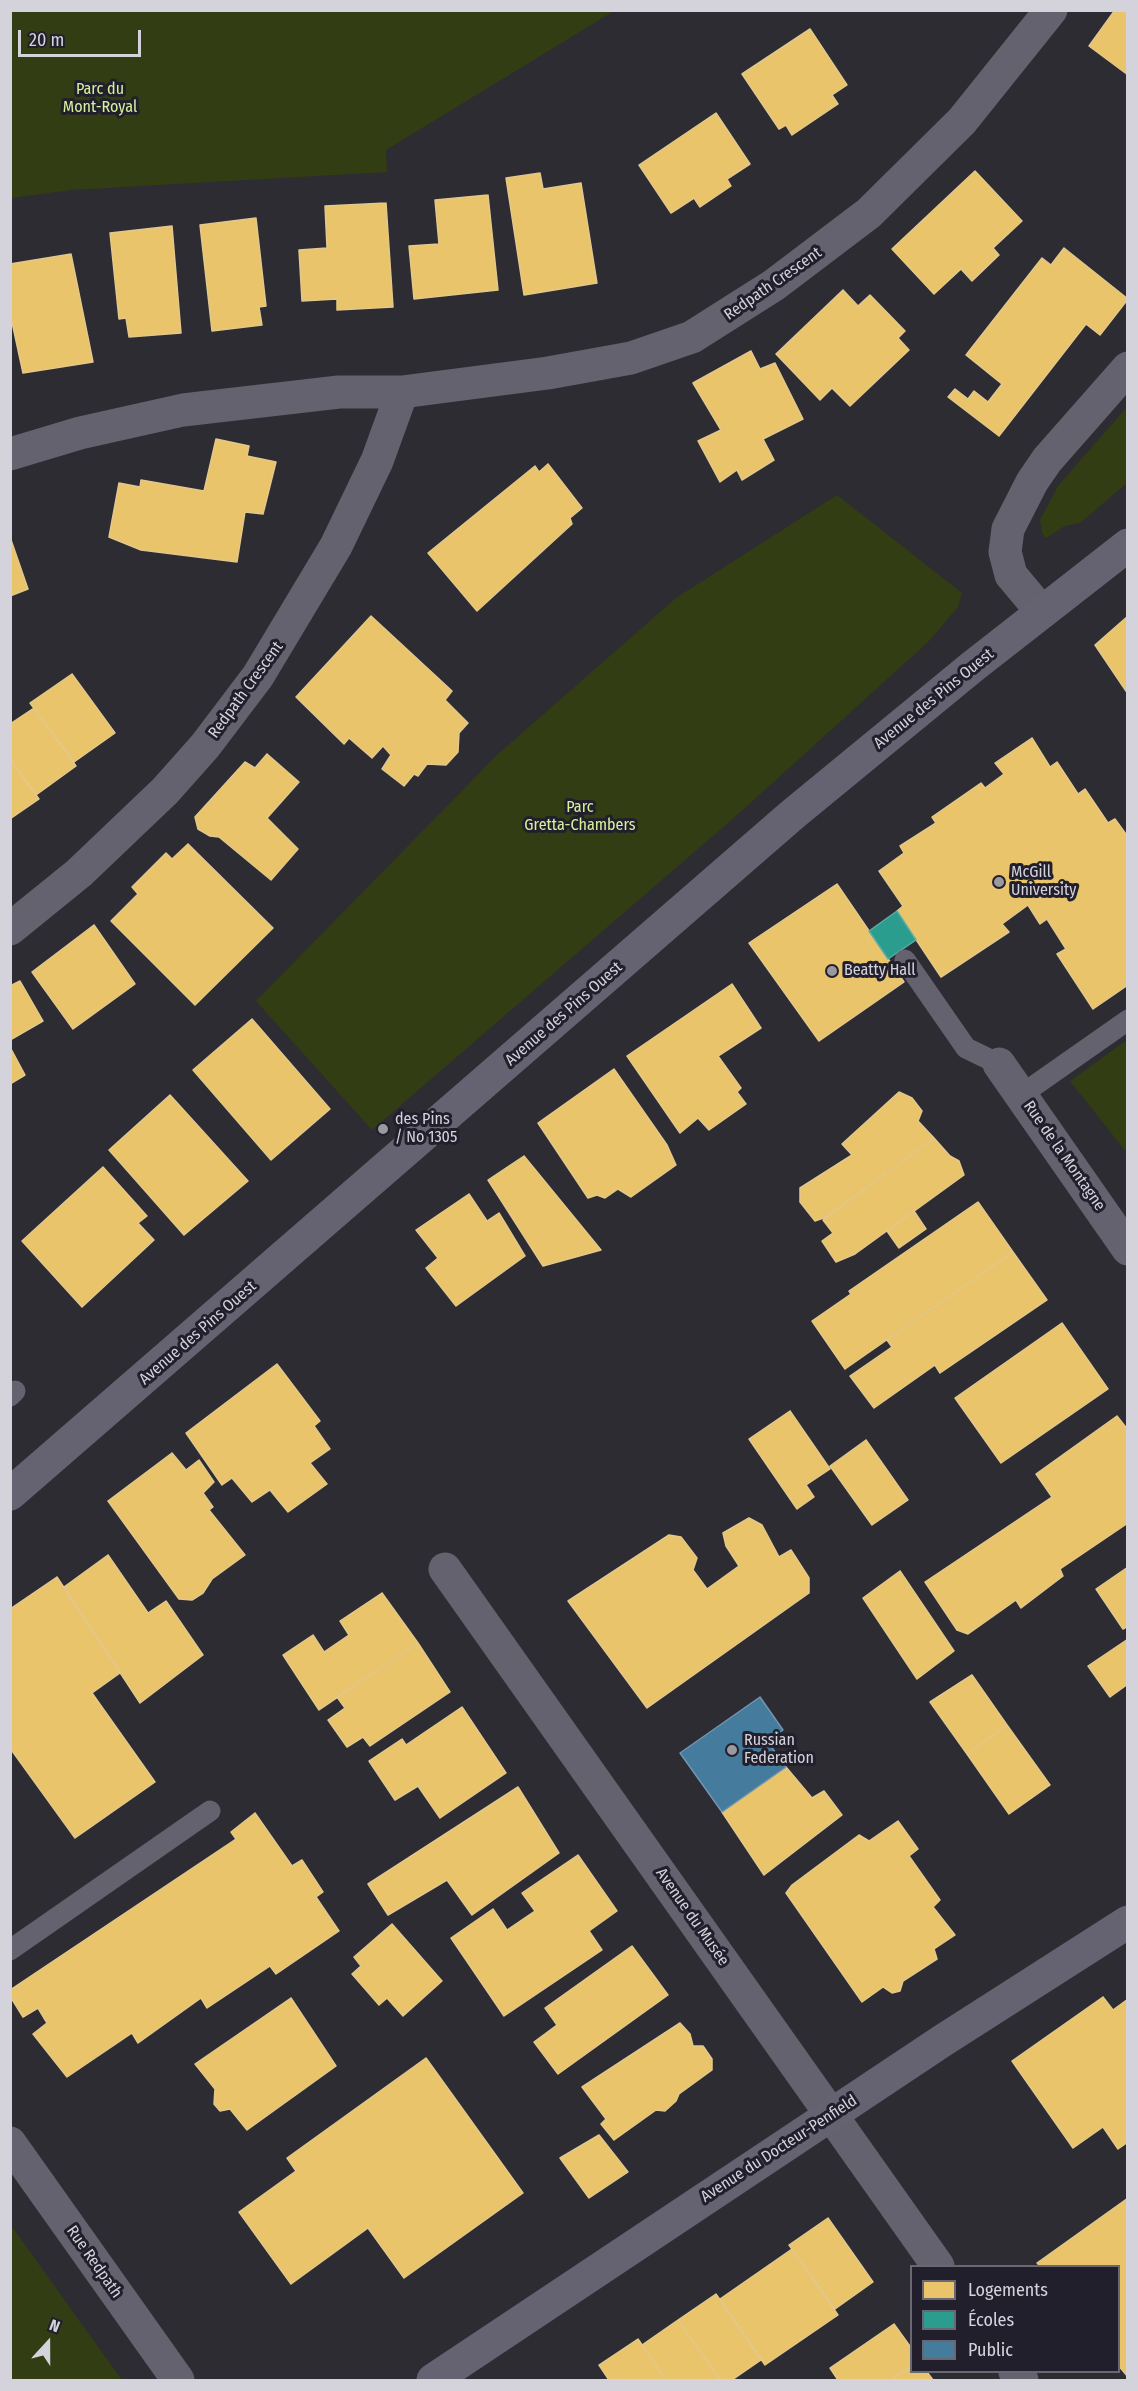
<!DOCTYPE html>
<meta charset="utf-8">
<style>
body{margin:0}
#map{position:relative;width:1138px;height:2391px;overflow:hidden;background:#2d2c32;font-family:"Fira Sans Condensed",sans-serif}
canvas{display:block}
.frame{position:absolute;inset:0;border:12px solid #d4d3dc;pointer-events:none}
.legend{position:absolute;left:910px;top:2265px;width:210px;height:108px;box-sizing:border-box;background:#221f2c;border:2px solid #696772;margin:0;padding:8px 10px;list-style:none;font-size:18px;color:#d4d3dc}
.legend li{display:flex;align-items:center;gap:12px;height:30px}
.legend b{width:30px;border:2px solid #696772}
.north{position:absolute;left:18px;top:2313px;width:60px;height:60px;-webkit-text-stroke:4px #221f2c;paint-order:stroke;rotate:21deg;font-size:16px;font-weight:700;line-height:24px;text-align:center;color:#d4d3dc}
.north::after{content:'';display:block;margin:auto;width:21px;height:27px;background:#d4d3dc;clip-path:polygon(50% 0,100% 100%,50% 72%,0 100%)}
.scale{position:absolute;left:18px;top:30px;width:123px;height:27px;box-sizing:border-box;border:3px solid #d4d3dc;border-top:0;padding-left:8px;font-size:18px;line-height:21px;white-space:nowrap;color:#d4d3dc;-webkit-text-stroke:4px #221f2c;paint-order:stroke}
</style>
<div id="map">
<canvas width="1138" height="2391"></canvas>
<div class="frame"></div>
<ul class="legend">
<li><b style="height:16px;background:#e9c46a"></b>Logements</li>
<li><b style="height:16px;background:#2a9d8f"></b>Écoles</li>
<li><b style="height:16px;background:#457b9d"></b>Public</li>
</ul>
<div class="north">N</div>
<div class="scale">20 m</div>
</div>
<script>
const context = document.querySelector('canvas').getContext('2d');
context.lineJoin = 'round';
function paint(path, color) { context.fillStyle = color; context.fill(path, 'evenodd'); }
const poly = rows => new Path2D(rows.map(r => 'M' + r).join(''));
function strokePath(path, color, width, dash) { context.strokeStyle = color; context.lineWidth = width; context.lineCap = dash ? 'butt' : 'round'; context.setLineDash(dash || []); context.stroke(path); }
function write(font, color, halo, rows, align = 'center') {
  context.font = font + ' "Fira Sans Condensed",sans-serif'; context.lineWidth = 6; context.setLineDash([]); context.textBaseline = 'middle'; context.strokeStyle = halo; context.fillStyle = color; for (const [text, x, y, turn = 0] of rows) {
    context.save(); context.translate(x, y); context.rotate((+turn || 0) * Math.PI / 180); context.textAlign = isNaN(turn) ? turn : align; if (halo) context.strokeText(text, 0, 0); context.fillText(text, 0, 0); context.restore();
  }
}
const green = poly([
 [10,11,11,10,614,11,386,150,387,172,71,190,11,198],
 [1127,407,1127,483,1080,523,1065,526,1046,538,1042,533,1040,520,1058,486],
 [837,495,962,593,958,607,928,642,736,816,372,1130,256,1001,498,754,676,598],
 [1127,1040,1127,1153,1070,1081],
 [10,2224,78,2319,122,2380,11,2380]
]);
const homes = poly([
 [1115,10,1128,10,1128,75,1089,46,1115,10],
 [810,29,847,85,832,95,838,104,792,135,786,125,779,129,742,74,810,29],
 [716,113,750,164,727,179,731,186,700,207,694,198,671,213,639,165,716,113],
 [975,171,1022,221,993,248,999,255,972,281,961,269,934,294,892,249,975,171],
 [540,173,543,189,581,183,597,283,524,295,506,178,540,173],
 [488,195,498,290,414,299,409,246,439,244,435,200,488,195],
 [386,203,393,307,337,310,337,299,302,301,299,250,327,248,325,206,386,203],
 [256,218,266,306,259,307,262,325,212,331,200,225,256,218],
 [172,226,181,333,129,337,126,318,119,319,110,233,172,226],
 [1064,248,1128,299,1100,335,1086,324,999,436,948,397,955,389,968,399,974,391,988,402,1002,384,966,355,1042,258,1051,265,1064,248],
 [71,254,93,362,23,373,10,313,10,264,71,254],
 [843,290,858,306,870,295,905,331,898,338,909,350,850,406,832,388,820,400,776,354,843,290],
 [751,351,760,369,775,363,803,419,763,439,774,460,742,480,737,470,720,482,698,441,721,430,693,383,751,351],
 [216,439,249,446,247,456,276,462,263,514,245,512,237,562,141,550,109,537,119,483,140,487,141,480,204,491,216,439],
 [548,464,582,508,570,518,572,524,477,611,428,553,535,466,539,472,548,464],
 [10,537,28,589,10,596,10,537],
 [371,616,452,691,445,700,468,723,459,733,458,752,446,765,427,764,418,776,414,774,404,786,382,769,391,755,383,746,372,758,349,738,344,744,296,697,371,616],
 [1128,616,1128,694,1095,645,1128,616],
 [72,674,115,733,74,762,30,703,72,674],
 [34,708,76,766,36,795,10,759,10,724,34,708],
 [1032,738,1050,767,1057,762,1078,794,1085,789,1108,823,1115,819,1128,837,1128,985,1093,1009,1057,954,1066,949,1047,919,1040,924,1028,905,1002,924,1009,932,941,977,897,911,903,906,879,871,904,853,900,846,936,823,932,817,981,783,985,788,1004,774,995,763,1032,738],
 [267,754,299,782,267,818,298,849,271,880,219,837,210,836,198,829,195,817,245,762,255,768,267,754],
 [10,759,39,799,10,819,10,759],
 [188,844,273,928,195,1005,111,921,138,894,132,887,166,853,172,859,188,844],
 [837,884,904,982,819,1041,749,943,837,884],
 [94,925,135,984,73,1029,32,972,94,925],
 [20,981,43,1021,10,1040,10,986,20,981],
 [732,984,761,1028,718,1056,741,1088,737,1092,746,1104,709,1130,698,1118,680,1133,627,1056,732,984],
 [252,1019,330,1109,271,1160,193,1070,252,1019],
 [10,1047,25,1075,10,1084,10,1047],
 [614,1069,667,1145,676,1165,631,1197,618,1189,605,1198,597,1195,588,1198,538,1123,614,1069],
 [899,1092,912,1098,922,1111,918,1121,934,1138,826,1217,815,1221,800,1202,800,1188,852,1155,842,1144,899,1092],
 [170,1095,248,1181,184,1235,109,1150,170,1095],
 [934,1138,950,1156,959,1161,964,1175,855,1254,836,1262,822,1241,833,1233,823,1220,934,1138],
 [524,1156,601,1250,543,1266,488,1180,524,1156],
 [103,1167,147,1216,138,1223,154,1240,82,1307,22,1241,103,1167],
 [469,1194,487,1221,499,1213,525,1256,456,1306,426,1268,438,1258,416,1230,469,1194],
 [978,1202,1013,1252,845,1369,812,1321,851,1294,849,1291,978,1202],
 [914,1211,926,1229,899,1248,887,1231,914,1211],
 [1013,1252,1047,1300,940,1373,935,1365,874,1408,850,1376,892,1347,887,1340,1013,1252],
 [1062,1323,1108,1389,1001,1463,955,1398,1062,1323],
 [277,1364,320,1421,314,1426,330,1449,310,1463,327,1484,288,1512,270,1490,252,1502,232,1478,222,1485,186,1433,277,1364],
 [790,1411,830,1469,806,1485,814,1497,797,1509,749,1439,790,1411],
 [1117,1416,1128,1430,1128,1523,1060,1569,1063,1576,1021,1608,1016,1600,968,1634,957,1630,925,1582,1052,1497,1036,1474,1117,1416],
 [866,1440,908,1500,872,1525,830,1466,866,1440],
 [172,1453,186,1470,199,1460,214,1482,203,1493,213,1507,209,1510,245,1555,212,1579,203,1593,192,1600,179,1599,108,1501,172,1453],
 [749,1518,762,1525,779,1557,791,1550,809,1578,809,1593,647,1708,568,1601,669,1535,681,1537,697,1558,693,1570,707,1589,739,1566,726,1546,723,1533,749,1518],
 [108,1555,148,1613,166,1601,203,1655,140,1703,64,1587,108,1555],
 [1128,1567,1128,1626,1123,1629,1096,1589,1128,1567],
 [900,1571,954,1651,917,1679,863,1598,900,1571],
 [57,1577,120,1673,92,1693,155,1782,75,1838,10,1748,10,1609,57,1577],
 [382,1593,418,1643,319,1710,283,1655,313,1635,324,1652,349,1635,340,1621,382,1593],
 [1128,1639,1128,1684,1110,1697,1088,1666,1128,1639],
 [418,1643,450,1692,370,1746,363,1737,347,1747,328,1720,345,1708,337,1697,418,1643],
 [972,1675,1007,1725,967,1754,930,1702,972,1675],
 [462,1707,506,1773,440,1818,418,1786,395,1800,369,1761,402,1739,406,1745,462,1707],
 [1007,1725,1050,1785,1009,1814,967,1754,1007,1725],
 [786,1767,812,1798,824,1791,842,1815,764,1875,722,1812,786,1767],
 [518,1787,559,1853,472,1915,447,1880,388,1915,368,1884,518,1787],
 [255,1813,292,1866,302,1860,323,1892,316,1897,339,1931,276,1974,270,1966,207,2008,201,1998,138,2043,132,2033,67,2077,33,2034,47,2023,38,2008,23,2017,10,1996,10,1990,236,1839,231,1832,255,1813],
 [898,1821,918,1849,909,1856,940,1900,933,1907,955,1935,934,1949,937,1959,903,1981,900,1991,892,1993,883,1987,862,2002,786,1893,792,1885,859,1835,869,1841,898,1821],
 [578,1855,617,1911,589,1931,602,1950,504,2016,451,1938,493,1909,507,1930,535,1911,522,1893,578,1855],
 [392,1924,442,1981,403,2016,387,1998,379,2005,352,1974,361,1966,354,1957,392,1924],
 [632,1946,668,1995,558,2074,534,2042,557,2025,545,2008,632,1946],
 [1103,1997,1113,2010,1128,1999,1128,2142,1118,2149,1103,2127,1073,2148,1012,2061,1103,1997],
 [291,1998,336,2066,247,2130,230,2109,220,2111,214,2104,215,2089,195,2064,291,1998],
 [680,2023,690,2034,693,2046,703,2046,712,2059,712,2070,679,2094,676,2101,665,2111,656,2110,614,2140,601,2124,606,2119,582,2087,680,2023],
 [426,2058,523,2193,404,2278,368,2228,291,2284,239,2212,296,2171,287,2158,426,2058],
 [599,2135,628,2172,589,2198,560,2158,599,2135],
 [1128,2198,1128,2377,1118,2365,1118,2266,1040,2266,1037,2263,1128,2198],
 [828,2218,873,2282,835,2309,789,2245,828,2218],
 [792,2249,838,2315,765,2365,720,2299,792,2249],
 [716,2294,761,2360,732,2380,720,2380,678,2320,716,2294],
 [678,2320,720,2380,666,2380,642,2345,678,2320],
 [894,2324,912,2349,912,2366,890,2380,838,2380,830,2368,894,2324],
 [638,2339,666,2380,609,2380,599,2365,638,2339],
 [912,2366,912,2372,927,2372,933,2380,890,2380,912,2366]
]);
const schools = poly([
 [897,911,916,940,888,959,869,931,897,911]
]);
const public = poly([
 [760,1697,783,1730,767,1741,786,1767,722,1812,680,1753,760,1697]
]);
const service = poly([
 [905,960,966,1048,999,1064],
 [1021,1095,1128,1020],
 [10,1396,15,1391],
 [10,1950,210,1811]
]);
const minor = poly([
 [10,454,80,433,183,410,339,392,402,392,548,373,631,358,692,337,774,285,869,213,962,121,1051,10],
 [1042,612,1011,575,1005,552,1008,529,1032,482,1047,460,1128,368],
 [10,929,79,873,165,791,205,746,258,676,336,546,377,461,402,392],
 [999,1064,1128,1249],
 [445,1569,938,2266],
 [10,2143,178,2380],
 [1015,2372,1022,2380]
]);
const secondary = poly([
 [10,1494,792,815,972,667,1128,545],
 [433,2380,942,2041,1128,1922]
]);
const markers = [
 [999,882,6,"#9a99a0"],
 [832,971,6,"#9a99a0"],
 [383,1129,6,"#9a99a0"],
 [732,1750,6,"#9a99a0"]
];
const parkNames = [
 ["Parc du",100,90],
 ["Mont-Royal",100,108],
 ["Parc",580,808],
 ["Gretta-Chambers",580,826]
];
const streetNames = [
 ["Redpath Crescent",773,284,-35],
 ["Redpath Crescent",246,690,-54],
 ["Avenue des Pins Ouest",934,699,-39],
 ["Avenue des Pins Ouest",564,1014,-41],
 ["Rue de la Montagne",1064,1156,55],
 ["Avenue des Pins Ouest",198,1333,-41],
 ["Avenue du Musée",692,1917,55],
 ["Avenue du Docteur-Penfield",779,2149,-33],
 ["Rue Redpath",94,2262,55]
];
const poiNames = [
 ["McGill",1011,873],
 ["University",1011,891],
 ["Beatty Hall",844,971],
 ["des Pins",395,1120],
 ["/ No 1305",395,1138],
 ["Russian",744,1741],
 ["Federation",744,1759]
];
paint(green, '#333d13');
paint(homes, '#e9c46a');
strokePath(homes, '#e3c88c', 1.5);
paint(schools, '#2a9d8f');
strokePath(schools, '#5dada6', 1.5);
paint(public, '#457b9d');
strokePath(public, '#7095b0', 1.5);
strokePath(service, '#63626e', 21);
strokePath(minor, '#63626e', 33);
strokePath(secondary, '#656372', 33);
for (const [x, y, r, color] of markers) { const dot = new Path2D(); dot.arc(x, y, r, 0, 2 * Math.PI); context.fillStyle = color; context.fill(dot); strokePath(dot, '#221f2c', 2); }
write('16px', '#d7f09e', '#221f2c', parkNames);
write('16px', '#d4d3dc', '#221f2c', streetNames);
write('16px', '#d4d3dc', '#221f2c', poiNames, 'left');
</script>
